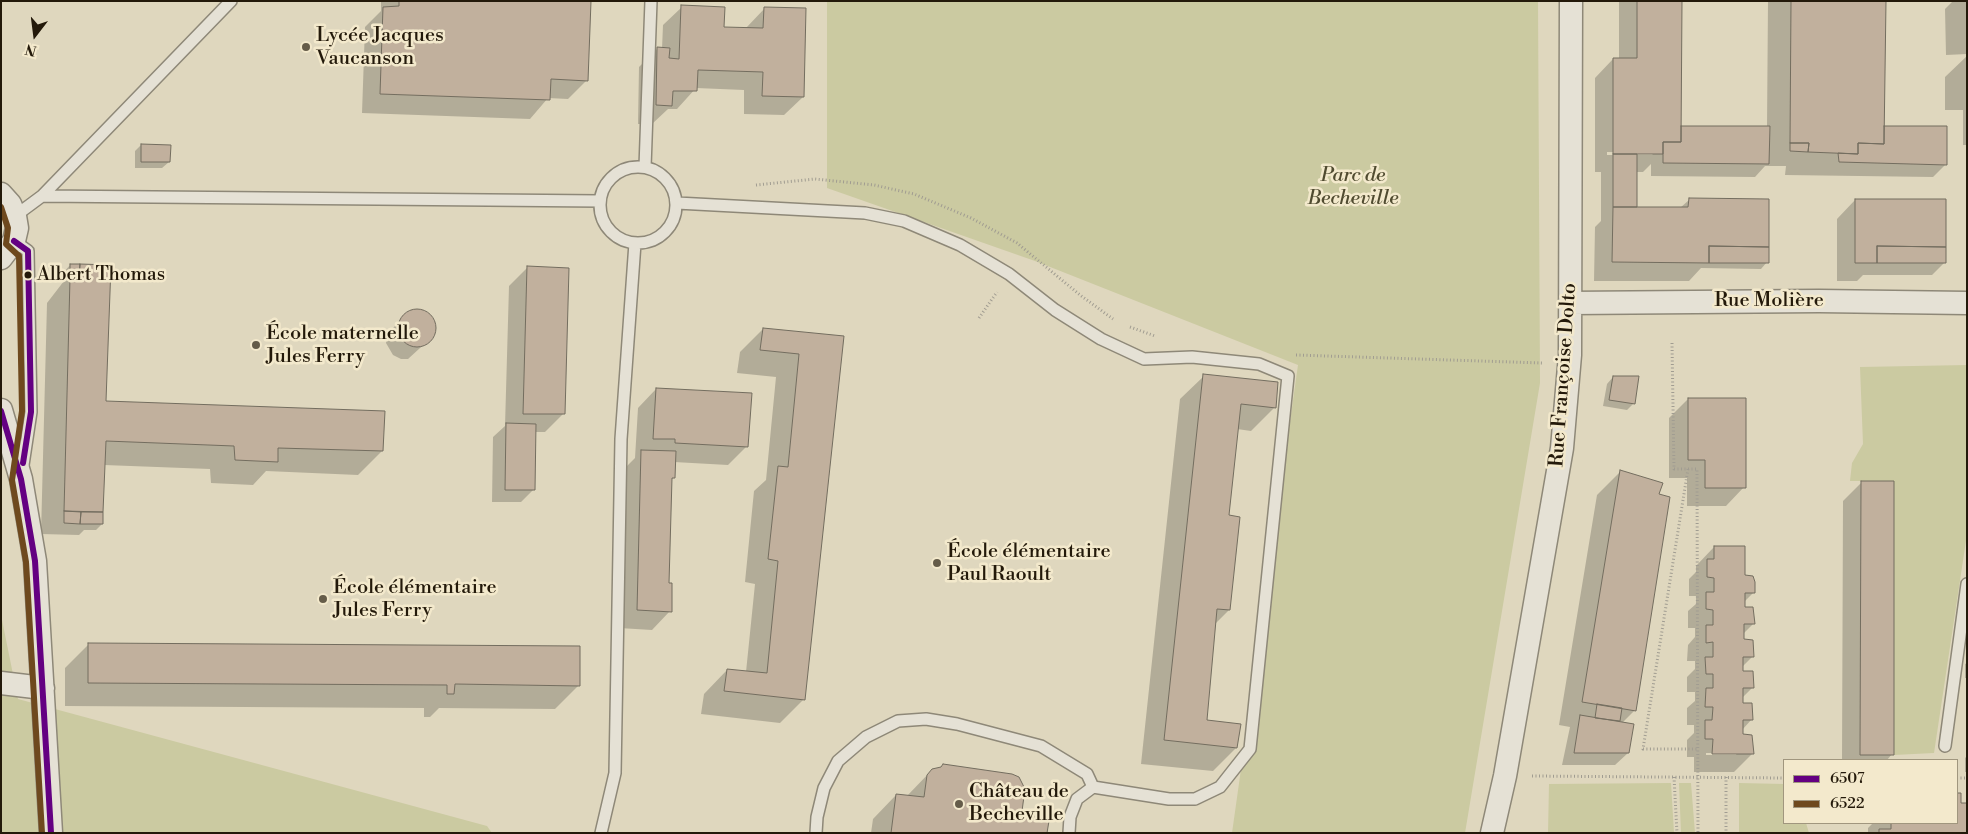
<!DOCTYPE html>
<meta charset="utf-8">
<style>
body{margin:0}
#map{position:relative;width:1968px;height:834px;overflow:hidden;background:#dfd7be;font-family:"Libre Bodoni",serif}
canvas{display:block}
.frame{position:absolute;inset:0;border:2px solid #23190a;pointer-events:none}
.legend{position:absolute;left:1783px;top:759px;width:175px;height:65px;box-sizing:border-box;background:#f3e9cc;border:1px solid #a0967e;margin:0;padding:6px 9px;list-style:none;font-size:15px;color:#23190a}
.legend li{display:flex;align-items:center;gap:10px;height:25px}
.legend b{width:25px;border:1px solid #a0967e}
.north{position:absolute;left:10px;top:10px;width:50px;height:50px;-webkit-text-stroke:4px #f3e9cc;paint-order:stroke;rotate:195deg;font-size:14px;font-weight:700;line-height:20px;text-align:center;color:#23190a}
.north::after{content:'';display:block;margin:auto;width:18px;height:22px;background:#23190a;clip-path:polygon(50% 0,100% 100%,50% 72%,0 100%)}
</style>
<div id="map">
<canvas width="1968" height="834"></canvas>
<div class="frame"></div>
<ul class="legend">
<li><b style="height:6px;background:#640082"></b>6507</li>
<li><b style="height:6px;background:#6e491e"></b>6522</li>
</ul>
<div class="north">N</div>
</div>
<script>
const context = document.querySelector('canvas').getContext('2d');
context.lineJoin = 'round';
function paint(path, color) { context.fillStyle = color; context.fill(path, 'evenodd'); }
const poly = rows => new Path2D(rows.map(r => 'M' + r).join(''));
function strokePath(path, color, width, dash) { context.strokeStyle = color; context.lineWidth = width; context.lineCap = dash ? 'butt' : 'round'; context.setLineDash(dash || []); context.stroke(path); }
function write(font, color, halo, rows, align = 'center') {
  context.font = font + ' "Libre Bodoni",serif'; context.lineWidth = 5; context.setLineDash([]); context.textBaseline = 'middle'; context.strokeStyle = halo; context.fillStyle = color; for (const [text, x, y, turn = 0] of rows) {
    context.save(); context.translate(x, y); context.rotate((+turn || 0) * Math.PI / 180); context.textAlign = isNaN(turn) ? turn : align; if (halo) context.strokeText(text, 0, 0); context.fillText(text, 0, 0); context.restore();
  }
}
const green = poly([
 [827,1,1538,1,1540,383,1465,833,1232,833,1298,365,1035,261,827,188],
 [1967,365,1967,534,1934,753,1894,755,1861,481,1850,481,1852,463,1863,444,1860,367],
 [1,615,18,699,487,826,492,833,1,833],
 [1671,783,1674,833,1548,833,1549,784],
 [1679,783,1691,783,1695,833,1681,833],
 [1739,783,1784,784,1784,823,1806,823,1809,833,1739,833]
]);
const shadow = poly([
 [381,1,590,1,587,80,568,99,548,98,530,119,362,113,365,27,381,11],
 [1619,1,1680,1,1680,128,1767,127,1768,1,1884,1,1883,127,1946,164,1933,177,1785,175,1786,166,1765,166,1755,177,1651,176,1651,164,1643,172,1636,172,1636,208,1680,208,1689,200,1767,262,1761,269,1701,268,1689,281,1594,281,1595,227,1601,221,1601,172,1595,172,1595,78,1613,59,1619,59],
 [1607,152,1654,153,1652,155,1607,155],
 [1953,1,1967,1,1967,54,1946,55,1945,9],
 [682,7,723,28,746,28,765,8,803,97,784,115,744,114,744,90,696,88,677,109,668,109,652,124,638,124,639,67,658,48,662,49,663,25],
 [1967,56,1967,145,1963,145,1963,110,1945,110,1945,77],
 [141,145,169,162,162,168,135,168,135,151],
 [1855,200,1945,262,1932,275,1863,275,1857,281,1837,281,1837,219],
 [70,265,105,402,382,451,358,475,266,471,253,485,211,483,210,469,104,465,102,524,96,530,84,530,79,535,41,534,47,303,64,281,64,272],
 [69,270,71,270,71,275,69,277],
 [527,268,563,414,545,432,535,432,534,489,521,502,492,502,493,437,505,426,509,286],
 [414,310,427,313,434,324,432,337,408,359,401,359,393,355,386,343,388,333,408,313],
 [763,329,842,337,804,699,780,723,701,714,704,694,727,670,746,672,755,584,745,582,754,491,766,480,776,377,737,373,740,352],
 [1204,376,1275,407,1251,431,1237,429,1228,516,1229,610,1215,624,1206,721,1236,748,1213,771,1141,764,1180,399],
 [1613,377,1634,403,1627,410,1603,406,1607,384],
 [656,389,747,446,728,465,674,462,674,477,671,480,668,584,670,611,652,630,619,628,623,470,635,458,638,408],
 [1688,399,1744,487,1726,506,1687,506,1687,478,1669,478,1669,418],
 [1620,472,1658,495,1635,710,1622,723,1628,753,1615,765,1562,765,1570,727,1559,725,1597,495],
 [1862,482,1892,754,1887,760,1842,760,1843,501],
 [1714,547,1744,577,1754,592,1743,603,1743,609,1753,624,1743,634,1743,641,1753,656,1742,667,1742,672,1752,688,1742,698,1742,704,1752,719,1742,730,1742,736,1752,754,1734,772,1694,772,1694,757,1687,757,1687,740,1694,733,1694,725,1687,725,1687,708,1695,701,1695,692,1687,692,1687,677,1695,669,1695,661,1687,661,1688,645,1695,637,1695,628,1688,628,1688,611,1696,604,1696,596,1689,596,1689,579,1696,572,1696,566],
 [1706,753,1737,753,1736,755,1706,755],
 [89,644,579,685,555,709,439,708,430,717,424,717,424,708,65,706,65,668],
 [1967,663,1967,678,1965,678,1965,664],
 [1967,756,1967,772,1965,772,1965,758],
 [932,770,1020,812,1046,833,871,833,873,819,896,795,906,797],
 [1957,794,1960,794,1960,804,1967,833,1868,833,1868,828,1873,823,1957,823]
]);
const building = poly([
 [399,1,591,1,588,81,551,79,550,100,380,94,383,7,399,6,399,1],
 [1637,1,1682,1,1681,142,1663,142,1663,154,1613,154,1613,58,1637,58,1637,1],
 [1791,1,1886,1,1884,144,1858,143,1858,154,1808,152,1809,143,1790,143,1791,1],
 [681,5,725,7,724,27,763,28,764,7,806,8,804,97,762,96,763,72,698,70,697,91,673,91,672,106,656,105,657,47,670,48,669,58,679,59,681,5],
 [1681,126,1770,126,1769,164,1663,163,1663,142,1681,142,1681,126],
 [1884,126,1947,126,1947,165,1839,162,1838,153,1858,154,1858,143,1884,144,1884,126],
 [1790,143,1809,143,1808,152,1790,151,1790,143],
 [141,144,171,145,170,162,141,162,141,144],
 [1613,154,1637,154,1637,207,1613,207,1613,154],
 [1689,198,1769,199,1769,247,1709,246,1709,263,1612,262,1613,207,1688,207,1689,198],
 [1855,199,1946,199,1946,247,1877,246,1877,263,1855,263,1855,199],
 [1709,246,1769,247,1769,263,1709,263,1709,246],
 [1877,246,1946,247,1946,263,1877,263,1877,246],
 [70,264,80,264,79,278,70,278,70,264],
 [80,264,111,265,106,401,385,411,383,451,278,448,278,462,235,460,234,446,106,441,103,512,64,511,70,278,79,278,80,264],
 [527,266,569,268,565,414,523,414,527,266],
 '398 328a19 19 0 1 1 38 0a19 19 0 1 1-38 0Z',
 [763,328,844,336,805,700,724,691,727,669,767,673,778,561,768,559,778,466,788,467,799,354,760,350,763,328],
 [1203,374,1278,382,1276,408,1241,404,1229,515,1240,517,1230,610,1217,609,1207,720,1241,724,1237,748,1164,740,1203,374],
 [1613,376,1639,376,1635,404,1609,400,1613,376],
 [656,388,752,393,748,447,675,443,675,439,653,439,656,388],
 [1688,398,1746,398,1746,488,1705,488,1705,460,1688,460,1688,398],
 [506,423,536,424,535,490,505,490,506,423],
 [641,450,676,451,675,478,672,478,669,583,672,583,672,612,637,610,641,450],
 [1620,470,1663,483,1659,494,1670,497,1636,711,1582,702,1620,470],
 [1861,481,1894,481,1894,755,1860,755,1861,481],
 [64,511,81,512,80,524,64,523,64,511],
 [81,512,103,512,103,524,80,524,81,512],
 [1714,546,1745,546,1745,575,1753,576,1755,582,1755,593,1745,593,1745,607,1753,607,1755,624,1744,624,1744,639,1753,640,1754,657,1743,657,1743,671,1753,671,1754,688,1743,688,1743,703,1752,703,1753,720,1743,720,1743,734,1752,735,1754,754,1712,754,1713,739,1705,739,1705,720,1712,720,1713,707,1705,707,1706,688,1713,688,1713,674,1706,674,1705,657,1713,657,1713,642,1706,643,1706,625,1713,625,1713,610,1706,609,1706,592,1714,592,1714,578,1707,577,1707,559,1714,559,1714,546],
 [88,643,580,646,580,686,455,684,454,694,447,694,447,685,88,683,88,643],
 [1597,704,1622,708,1620,721,1595,718,1597,704],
 [1580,715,1634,724,1629,753,1574,753,1580,715],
 [943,764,1012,774,1019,777,1025,789,1022,811,1050,815,1047,833,891,833,896,794,924,797,927,775,932,769,941,767,943,764],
 [1957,793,1961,793,1961,803,1967,803,1967,833,1879,833,1879,829,1891,829,1891,823,1957,823,1957,793]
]);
const path = poly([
 [756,185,815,179,874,185,914,194,971,218,1017,243,1080,295,1113,319],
 [979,318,997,292],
 [1130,327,1155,336],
 [1672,343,1674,469,1697,469,1698,833],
 [1296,355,1542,363],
 [1688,469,1643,749,1697,749],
 [1532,776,1784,778],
 [1674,777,1677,833],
 [1726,777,1726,833],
 [1957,778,1967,778]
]);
const lane = poly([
 [645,167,651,1],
 '600 205a38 38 0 1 1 76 0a38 38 0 1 1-76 0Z',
 [42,196,231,1],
 [677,203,865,213,904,221,960,245,1009,274,1055,310,1101,339,1144,359,1192,357,1259,364,1288,376,1250,749,1220,787,1195,799,1169,799,1093,787,1077,799,1070,817,1069,833],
 [15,216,42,196,600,201],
 [14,241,28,251,31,412,23,465],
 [1945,746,1967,584],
 [601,833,615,773,621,439,635,243],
 [816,833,817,817,824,788,838,761,866,737,898,721,926,719,957,724,1041,746,1087,774,1093,787]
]);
const street = poly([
 [1,194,10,204,15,216,17,228,14,241,1,258],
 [1570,303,1819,301,1967,303],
 [1,410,21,479,35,561,51,833],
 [1,683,43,688],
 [1492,833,1505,776,1562,448,1570,355,1571,1]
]);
const bus1 = poly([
 [14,241,28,251,31,412,23,463],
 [1,411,21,479,35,561,51,833]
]);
const bus2 = poly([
 [1,207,8,228,6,244,19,256,22,411,12,480,26,562,42,833]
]);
const markers = [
 [306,47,5,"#655c49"],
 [28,275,4.5,"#23190a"],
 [256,345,5,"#655c49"],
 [937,563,5,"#655c49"],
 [323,599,5,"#655c49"],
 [959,804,5,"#655c49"]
];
const busNames = [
 ["Albert Thomas",37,275]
];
const poiNames = [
 ["Lycée Jacques",316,36],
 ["Vaucanson",316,59],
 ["École maternelle",266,334],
 ["Jules Ferry",266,357],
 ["École élémentaire",947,552],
 ["Paul Raoult",947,575],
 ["École élémentaire",333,588],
 ["Jules Ferry",333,611],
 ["Château de",969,792],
 ["Becheville",969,815]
];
const parkNames = [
 ["Parc de",1353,176],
 ["Becheville",1353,199]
];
const streetNames = [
 ["Rue Molière",1769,301],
 ["Rue Françoise Dolto",1564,375,-86]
];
paint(green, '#cbcaa1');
paint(shadow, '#0003');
paint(building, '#c1b09d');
strokePath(building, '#736d5f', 1);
strokePath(lane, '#8e8878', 14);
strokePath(street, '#8e8878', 25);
strokePath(path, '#a09c91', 3, [1, 2.5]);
strokePath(lane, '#e5e1d5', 11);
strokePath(street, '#e5e1d5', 22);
strokePath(bus1, '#640082', 6);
strokePath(bus2, '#6e491e', 6);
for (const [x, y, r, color] of markers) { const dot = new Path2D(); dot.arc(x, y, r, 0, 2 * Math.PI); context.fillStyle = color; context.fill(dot); strokePath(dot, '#f3e9cc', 2); }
write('19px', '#23190a', '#f3e9cc', busNames, 'left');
write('20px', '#23190a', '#f3e9cc', poiNames, 'left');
write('italic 20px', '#504b30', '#f3e9cc', parkNames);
write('20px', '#23190a', '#f3e9cc', streetNames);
</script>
